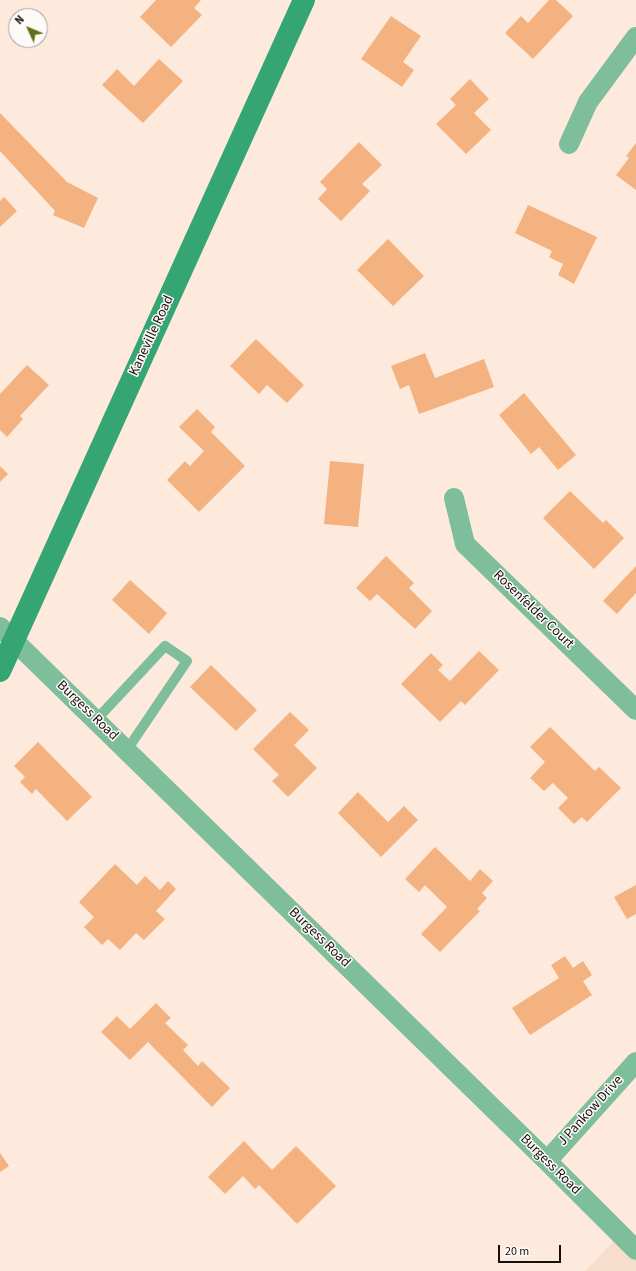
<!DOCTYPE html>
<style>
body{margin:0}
#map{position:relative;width:636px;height:1271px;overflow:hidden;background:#fdeadd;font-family:"Source Sans 3",sans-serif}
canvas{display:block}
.north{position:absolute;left:8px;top:8px;width:40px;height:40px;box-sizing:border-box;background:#fefaf8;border:1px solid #a29d9a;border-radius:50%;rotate:314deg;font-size:11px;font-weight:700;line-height:16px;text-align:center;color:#17110d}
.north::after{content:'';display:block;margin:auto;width:14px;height:18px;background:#606f1a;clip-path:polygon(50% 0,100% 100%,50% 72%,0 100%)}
.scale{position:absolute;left:498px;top:1245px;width:63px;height:18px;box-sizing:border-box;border:2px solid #17110d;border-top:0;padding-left:5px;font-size:12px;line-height:14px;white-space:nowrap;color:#17110d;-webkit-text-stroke:3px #fefaf8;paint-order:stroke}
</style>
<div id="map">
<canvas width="636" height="1271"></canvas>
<div class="north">N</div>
<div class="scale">20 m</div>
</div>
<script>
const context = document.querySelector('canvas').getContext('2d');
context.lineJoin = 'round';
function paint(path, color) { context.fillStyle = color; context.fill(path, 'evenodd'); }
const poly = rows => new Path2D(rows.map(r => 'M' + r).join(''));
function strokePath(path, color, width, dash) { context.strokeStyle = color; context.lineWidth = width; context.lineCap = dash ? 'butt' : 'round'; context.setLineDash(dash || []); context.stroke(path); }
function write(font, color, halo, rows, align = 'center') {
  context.font = font + ' "Source Sans 3",sans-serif'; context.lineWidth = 3; context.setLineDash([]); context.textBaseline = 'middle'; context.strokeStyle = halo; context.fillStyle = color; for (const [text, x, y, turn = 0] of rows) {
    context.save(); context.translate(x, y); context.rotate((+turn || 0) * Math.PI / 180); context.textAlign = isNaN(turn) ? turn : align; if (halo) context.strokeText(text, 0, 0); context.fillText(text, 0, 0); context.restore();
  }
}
const built = poly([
 [636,1236,636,1271,585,1271,615,1240]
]);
const building = poly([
 [156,0,201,0,194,8,202,15,171,47,140,17],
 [549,0,556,0,573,16,533,59,505,33,521,16,528,23],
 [391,16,421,36,403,62,414,70,402,87,361,59],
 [159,59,183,81,143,123,102,85,117,69,134,86],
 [470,79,489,99,474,113,491,130,466,154,436,124,456,105,450,99],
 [0,113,67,182,98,198,84,228,53,215,55,211,0,151],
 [359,142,382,165,362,184,370,191,341,221,318,199,327,189,320,182],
 [636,143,636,190,616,175,629,158,626,156],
 [4,197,17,211,0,227,0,201],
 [528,205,597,237,574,284,558,275,563,264,549,257,552,251,515,233],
 [388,239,424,276,393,306,357,270],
 [256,339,304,385,287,403,267,385,259,394,230,366],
 [425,353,435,378,484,359,494,387,419,414,409,385,400,389,391,366],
 [27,365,49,385,20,416,23,419,7,437,0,430,0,394],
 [524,393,576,455,558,470,539,447,531,454,499,415],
 [197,409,215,427,211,432,245,466,199,512,167,480,185,461,190,466,204,451,179,427],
 [330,461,364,464,358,527,324,524],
 [0,466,8,474,0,482],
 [570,491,603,523,606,520,624,538,594,569,543,518],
 [386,556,414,583,409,588,432,611,415,629,377,594,370,601,356,588],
 [636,566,636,593,617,614,603,601],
 [130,580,167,613,149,634,112,600],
 [479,651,499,670,465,705,461,701,440,722,401,684,431,653,443,665,438,670,450,681],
 [211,665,257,710,236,731,190,687],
 [290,712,309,730,294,745,317,768,288,797,272,781,279,775,253,749],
 [550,727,595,771,599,767,621,788,587,822,582,817,574,824,558,808,568,798,553,783,544,791,530,778,545,762,530,747],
 [38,742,92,797,67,821,36,789,32,794,20,782,25,777,14,766],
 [358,792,388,822,404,806,418,820,381,857,338,813],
 [435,847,470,881,480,869,493,881,482,893,487,898,477,909,480,911,440,952,421,934,447,907,425,885,419,892,405,879],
 [115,864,137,885,145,876,160,890,168,881,176,889,156,911,165,919,144,940,136,933,120,950,108,939,102,945,84,927,94,917,79,902],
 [636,885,636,914,627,919,614,897],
 [565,956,573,968,583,961,592,975,583,981,592,995,530,1035,512,1008,559,978,551,965],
 [156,1003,171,1018,165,1023,188,1045,183,1050,198,1066,202,1061,230,1088,212,1107,148,1042,130,1060,101,1032,117,1016,130,1029],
 [244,1141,272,1170,296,1146,336,1186,297,1224,259,1185,255,1189,243,1176,225,1194,208,1177],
 [0,1153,9,1166,0,1172]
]);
const lane = poly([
 [96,720,165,646,187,661,127,750]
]);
const street = poly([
 [569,144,588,102,636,37],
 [454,498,465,544,636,710],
 [0,627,547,1161,636,1250],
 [547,1161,636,1062]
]);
const secondary = poly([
 [0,671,304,0]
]);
const streetNames = [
 ["Kaneville Road",152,336,-65],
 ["Rosenfelder Court",533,610,44],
 ["Burgess Road",87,711,44],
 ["Burgess Road",319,938,44],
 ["J Pankow Drive",591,1111,-48],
 ["Burgess Road",550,1165,45]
];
paint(built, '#f7decc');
paint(building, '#f4b280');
strokePath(lane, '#7ebe9b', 10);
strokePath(street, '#7ebe9b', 20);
strokePath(secondary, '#35a573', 22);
write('14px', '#17110d', '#fefaf8', streetNames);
</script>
